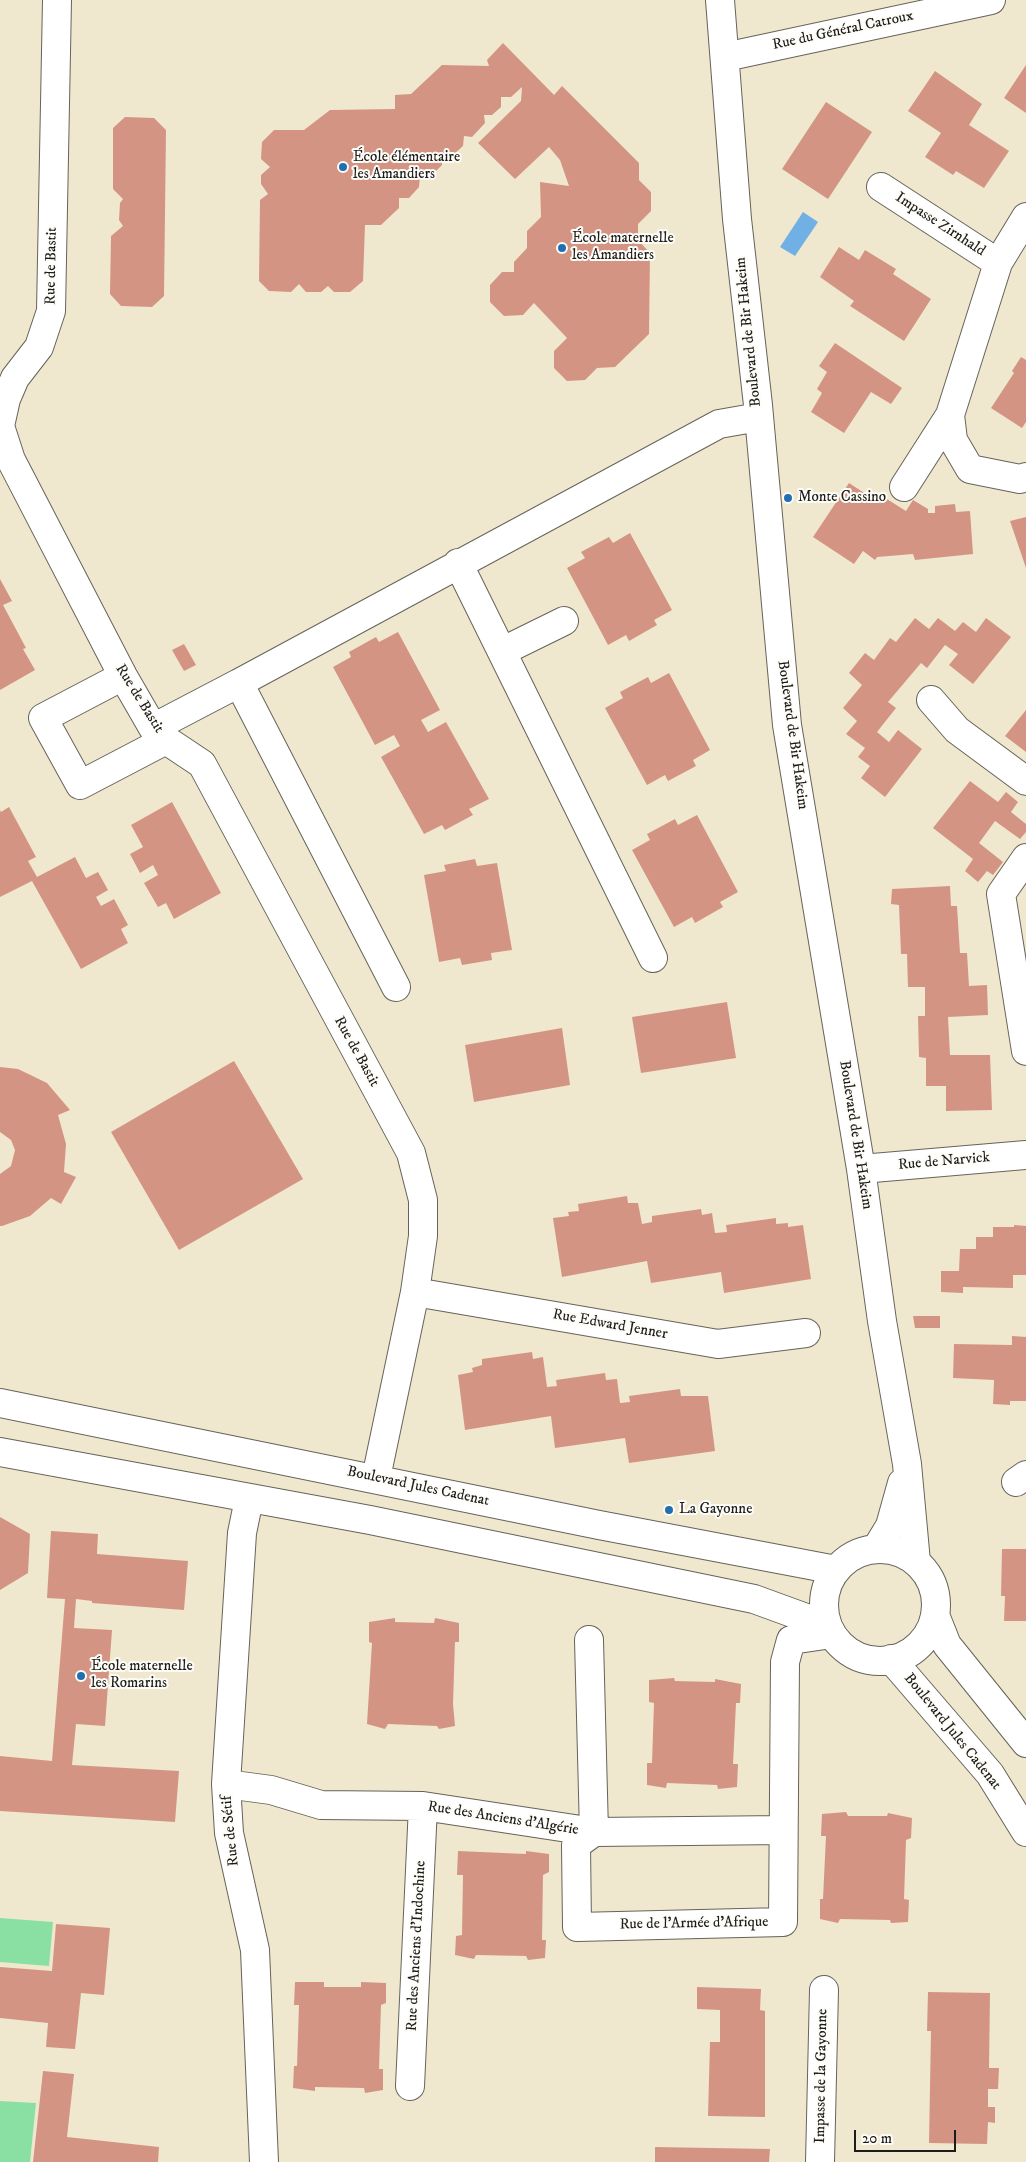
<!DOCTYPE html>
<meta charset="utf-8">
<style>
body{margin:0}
#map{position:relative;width:1026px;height:2162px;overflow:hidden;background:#efe8ce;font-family:"IM FELL DW Pica",serif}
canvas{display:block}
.scale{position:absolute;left:854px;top:2130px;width:102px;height:22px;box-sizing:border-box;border:2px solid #1c1c1c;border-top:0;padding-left:6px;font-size:15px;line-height:18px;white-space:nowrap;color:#1c1c1c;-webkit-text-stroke:4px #fdfcf7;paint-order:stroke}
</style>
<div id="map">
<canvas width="1026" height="2162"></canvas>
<div class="scale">20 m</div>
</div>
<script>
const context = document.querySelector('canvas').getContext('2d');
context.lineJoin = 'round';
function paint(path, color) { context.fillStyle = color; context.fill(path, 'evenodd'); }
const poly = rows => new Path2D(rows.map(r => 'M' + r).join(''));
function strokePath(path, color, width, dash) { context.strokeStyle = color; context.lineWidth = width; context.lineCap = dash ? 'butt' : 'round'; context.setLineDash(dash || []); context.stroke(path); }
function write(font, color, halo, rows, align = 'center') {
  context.font = font + ' "IM FELL DW Pica",serif'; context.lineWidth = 4; context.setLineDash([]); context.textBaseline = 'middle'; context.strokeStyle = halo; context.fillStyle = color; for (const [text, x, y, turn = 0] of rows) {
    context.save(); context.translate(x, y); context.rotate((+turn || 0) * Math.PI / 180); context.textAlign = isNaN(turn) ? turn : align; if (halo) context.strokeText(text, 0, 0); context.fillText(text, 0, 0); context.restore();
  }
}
const green = poly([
 [0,1918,53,1922,49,1966,0,1962],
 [0,2101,36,2103,30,2162,0,2162]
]);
const water = poly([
 [803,212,818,222,795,256,780,247]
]);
const building = poly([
 [503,43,554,95,562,86,639,163,639,180,651,192,651,211,638,224,638,240,650,253,649,334,615,367,597,368,585,380,567,381,554,368,554,351,567,338,534,303,523,315,504,316,490,302,490,285,502,272,514,272,514,262,527,248,527,231,541,217,540,182,569,186,560,160,549,147,515,179,478,143,521,101,522,87,511,97,501,97,501,107,492,115,484,115,485,123,472,137,464,136,463,146,453,155,442,154,442,165,431,176,420,176,419,187,409,198,399,198,399,208,381,225,365,225,363,281,350,292,334,292,328,286,321,292,306,292,299,284,291,292,269,291,259,281,260,200,268,194,261,184,261,175,270,167,261,159,262,142,274,130,304,130,330,110,395,109,395,95,411,94,442,65,489,66,487,60],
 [1026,65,1026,113,1004,98],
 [935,71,982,104,969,125,1009,151,984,188,956,171,953,175,925,157,941,133,908,111],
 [826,102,872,132,828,199,782,169],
 [125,117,154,118,166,130,164,296,152,307,121,306,110,294,111,236,123,226,119,220,120,203,123,199,113,189,113,128],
 [839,247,859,260,865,250,896,269,893,274,931,299,904,341,850,306,854,301,820,277],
 [835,343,902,388,891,404,871,392,844,433,811,412,822,393,817,389,827,372,819,366],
 [1021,357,1026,360,1026,422,1022,428,991,408,1014,373,1012,371],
 [849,483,878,502,882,496,906,511,913,500,928,509,928,513,935,513,935,506,955,504,956,512,970,511,973,554,915,560,913,554,877,557,875,560,863,551,854,564,813,537],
 [1026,517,1026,568,1010,521],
 [630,533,672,610,654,620,657,625,629,641,626,635,608,645,567,568,585,558,581,552,609,537,613,543],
 [0,579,12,601,3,605,26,648,23,649,35,670,0,690],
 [915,618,929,629,938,618,955,631,963,622,976,632,986,618,1011,637,973,684,949,665,958,654,945,645,927,668,921,663,888,702,896,708,877,732,889,742,898,730,922,749,885,797,861,778,870,766,858,757,865,748,846,734,857,721,843,708,862,685,849,673,865,653,874,660,890,638,896,642],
 [398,632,440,710,421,720,428,732,446,722,489,799,469,809,473,815,445,830,442,825,424,834,381,757,400,746,394,735,375,745,333,667,351,657,349,652,376,637,379,642],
 [184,644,196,665,184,671,172,650],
 [669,673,710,750,693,760,696,766,668,781,665,775,647,785,605,708,623,698,620,692,648,677,651,683],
 [1026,710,1026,752,1005,736],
 [970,781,998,802,1006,792,1018,802,1011,812,1026,824,1026,832,1020,839,995,821,979,843,1003,862,993,875,987,871,978,882,965,871,973,859,933,828],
 [172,802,221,893,174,919,166,903,158,907,144,883,158,875,153,865,140,873,130,854,143,847,131,825],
 [9,807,36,857,28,861,37,877,75,857,86,878,98,872,108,890,96,897,101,906,114,899,128,925,121,929,128,943,81,969,32,881,0,897,0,810,1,812],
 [697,815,738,892,720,902,723,907,695,923,692,917,674,927,632,850,650,840,647,834,675,819,678,825],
 [475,859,477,866,497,863,512,950,491,953,492,960,462,965,460,958,439,962,424,875,446,871,444,865],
 [950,886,951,906,957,906,960,953,967,953,969,986,987,985,988,1015,948,1017,950,1055,990,1055,992,1110,946,1111,946,1086,926,1086,926,1058,919,1057,918,1016,925,1016,925,987,908,987,907,954,901,954,899,905,891,904,892,889],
 [727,1002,736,1058,641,1073,632,1017],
 [562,1028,570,1085,474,1102,465,1045],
 [234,1061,303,1179,179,1250,111,1132],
 [0,1067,18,1069,47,1083,70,1110,58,1115,66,1144,64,1172,76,1177,61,1204,51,1198,30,1216,2,1226,0,1226,0,1174,11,1166,15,1150,11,1140,0,1132],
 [627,1196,628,1203,638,1203,642,1224,652,1222,652,1216,701,1209,702,1215,712,1213,715,1233,727,1232,726,1225,776,1218,776,1224,788,1223,788,1227,803,1225,811,1279,724,1293,721,1272,651,1283,647,1261,562,1277,553,1218,569,1216,568,1212,579,1211,578,1204],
 [1014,1225,1026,1226,1026,1275,1013,1275,1013,1288,963,1287,963,1293,941,1292,941,1271,959,1271,960,1249,976,1249,976,1237,993,1237,993,1227,1014,1227],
 [913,1316,940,1316,940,1328,915,1328],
 [1012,1336,1026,1337,1026,1401,1010,1401,1010,1405,993,1404,994,1380,953,1378,954,1344,1012,1345],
 [532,1352,533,1359,543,1357,547,1387,557,1386,556,1380,605,1373,606,1380,617,1379,620,1403,630,1402,629,1396,680,1389,681,1396,708,1396,715,1451,629,1463,625,1438,555,1448,551,1416,465,1430,458,1375,473,1372,472,1368,482,1365,482,1359],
 [0,1517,30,1534,28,1573,0,1590],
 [51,1531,98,1534,97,1554,188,1561,184,1610,92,1603,92,1601,76,1599,74,1628,112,1630,105,1726,76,1724,72,1765,179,1771,175,1822,0,1811,0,1756,52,1761,65,1599,47,1598],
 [1002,1549,1026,1549,1026,1621,1004,1621,1005,1596,1001,1596],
 [395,1618,395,1622,434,1623,435,1618,459,1623,459,1642,455,1642,453,1704,455,1726,439,1729,437,1726,388,1724,385,1729,367,1724,372,1643,369,1642,369,1622],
 [674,1678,675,1681,715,1682,715,1679,741,1684,740,1703,736,1703,733,1764,738,1764,737,1787,718,1789,717,1785,667,1783,666,1788,647,1785,647,1763,652,1763,654,1703,649,1702,649,1680],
 [846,1812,848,1816,887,1816,888,1813,912,1818,911,1838,906,1840,904,1899,909,1900,908,1922,891,1923,890,1920,840,1919,838,1923,820,1919,820,1899,823,1899,826,1836,821,1836,822,1814],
 [458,1851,526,1854,526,1851,549,1854,549,1872,543,1875,542,1940,546,1940,545,1958,528,1960,526,1956,476,1955,474,1959,455,1955,456,1936,462,1935,463,1875,457,1875],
 [56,1924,110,1928,104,1995,81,1993,75,2049,46,2047,48,2023,0,2018,0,1967,52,1971],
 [295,1982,324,1982,324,1987,361,1987,361,1982,386,1983,386,2003,381,2005,379,2069,383,2069,383,2090,365,2093,364,2088,315,2087,315,2091,293,2088,294,2066,297,2066,299,2005,294,2005],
 [697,1987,761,1989,760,2010,765,2011,765,2117,708,2116,710,2042,720,2042,720,2010,697,2009],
 [928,1992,990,1993,989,2068,999,2068,998,2089,988,2089,988,2107,995,2107,995,2123,988,2122,987,2144,929,2143,931,2031,927,2031],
 [43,2071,74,2074,67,2137,159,2147,158,2162,33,2162],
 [655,2147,770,2149,769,2162,655,2162]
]);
const minor = poly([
 [57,0,51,311,39,347,15,378,6,399,0,426,11,460,123,676,153,728,166,740,202,764,411,1153,423,1200,423,1236,415,1292,376,1478],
 [720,0,737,219,758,405,787,725,861,1169,882,1321,907,1464,916,1562],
 [725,57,991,0],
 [881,187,998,263],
 [1026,217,998,263,950,415,953,440,970,469,1020,479,1026,477],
 [904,487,950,415],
 [458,563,653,958],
 [503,651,564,621],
 [123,676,43,718,80,785,166,740],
 [931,700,957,730,1026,781],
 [153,728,239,683],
 [1026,858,1001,894,1026,1051],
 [396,987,239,683,719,424,759,417],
 [861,1169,1026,1155],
 [415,1292,718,1344,806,1333],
 [0,1403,599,1525,836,1570],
 [0,1452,370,1520,754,1599,828,1626],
 [1016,1482,1026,1475],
 [249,1499,242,1533,226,1784,229,1833,255,1950,264,2162],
 [876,1549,890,1526,902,1483],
 '824 1605a56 56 0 1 1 112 0a56 56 0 1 1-112 0Z',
 [935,1615,947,1645,1026,1743],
 [589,1640,594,1832,576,1845,577,1927,783,1922,785,1662,791,1640,832,1634],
 [891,1659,990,1774,1026,1832],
 [226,1784,271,1790,321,1805,423,1806,594,1832,783,1830],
 [410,2086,423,1806],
 [820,2162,824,1990]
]);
const markers = [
 [343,167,5,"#1f6fb2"],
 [562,248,5,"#1f6fb2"],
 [788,498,5,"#1f6fb2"],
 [669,1510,5,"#1f6fb2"],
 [81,1676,5,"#1f6fb2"]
];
const streetNames = [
 ["Rue du Général Catroux",843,31,-12],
 ["Impasse Zirnhald",940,225,33],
 ["Rue de Bastit",52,266,-89],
 ["Boulevard de Bir Hakeim",749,332,-96],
 ["Rue de Bastit",139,699,58],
 ["Boulevard de Bir Hakeim",792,735,82],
 ["Rue de Bastit",356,1052,61],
 ["Boulevard de Bir Hakeim",855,1135,81],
 ["Rue de Narvick",944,1162,-5],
 ["Rue Edward Jenner",610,1325,10],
 ["Boulevard Jules Cadenat",418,1487,12],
 ["Boulevard Jules Cadenat",952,1732,51],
 ["Rue des Anciens d'Algérie",503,1819,9],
 ["Rue de Sétif",231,1831,-96],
 ["Rue de l'Armée d'Afrique",694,1924,-1],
 ["Rue des Anciens d'Indochine",417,1946,-87],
 ["Impasse de la Gayonne",822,2076,-89]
];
const poiNames = [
 ["École élémentaire",353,158],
 ["les Amandiers",353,175],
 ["École maternelle",572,239],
 ["les Amandiers",572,256],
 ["Monte Cassino",798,498],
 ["La Gayonne",679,1510],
 ["École maternelle",91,1667],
 ["les Romarins",91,1684]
];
paint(green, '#8ae0a2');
paint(water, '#71b0e4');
paint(building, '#d49483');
strokePath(minor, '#66635a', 30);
strokePath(minor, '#fff', 28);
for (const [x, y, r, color] of markers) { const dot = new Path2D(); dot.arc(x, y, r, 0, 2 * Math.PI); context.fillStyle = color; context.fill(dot); strokePath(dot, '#fdfcf7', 2); }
write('15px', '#1c1c1c', '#fdfcf7', streetNames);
write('15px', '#1c1c1c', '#fdfcf7', poiNames, 'left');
</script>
